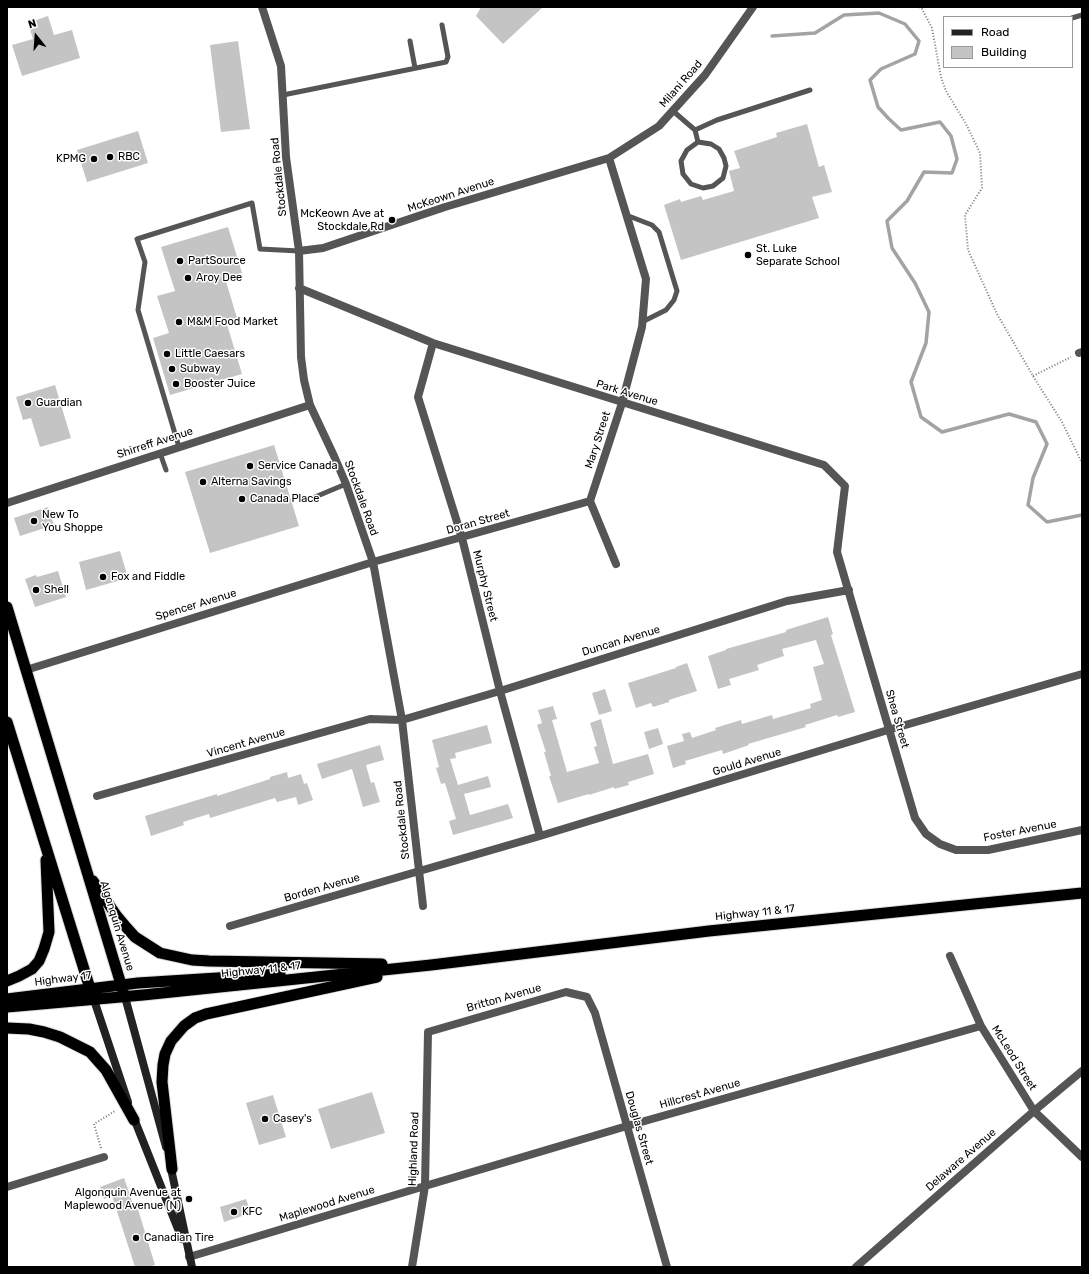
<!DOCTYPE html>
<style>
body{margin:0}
#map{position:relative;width:1089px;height:1274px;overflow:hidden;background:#fff;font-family:Rubik,sans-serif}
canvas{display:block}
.frame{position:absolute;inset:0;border:8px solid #000;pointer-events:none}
.legend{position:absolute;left:943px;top:16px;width:130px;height:52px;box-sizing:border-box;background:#fff;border:1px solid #999;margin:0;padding:5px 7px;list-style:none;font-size:12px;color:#000}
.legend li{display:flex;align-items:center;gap:8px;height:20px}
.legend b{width:20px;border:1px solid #999}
.north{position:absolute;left:16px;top:16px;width:40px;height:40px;-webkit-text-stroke:3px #fff;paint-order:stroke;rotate:343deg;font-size:11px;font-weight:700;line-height:16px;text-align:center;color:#000}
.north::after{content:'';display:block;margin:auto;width:14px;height:18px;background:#000;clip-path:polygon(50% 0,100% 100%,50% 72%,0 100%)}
</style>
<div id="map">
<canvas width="1089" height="1274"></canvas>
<div class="frame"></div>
<ul class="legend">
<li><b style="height:5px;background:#222"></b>Road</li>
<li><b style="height:11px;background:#c4c4c4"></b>Building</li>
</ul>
<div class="north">N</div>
</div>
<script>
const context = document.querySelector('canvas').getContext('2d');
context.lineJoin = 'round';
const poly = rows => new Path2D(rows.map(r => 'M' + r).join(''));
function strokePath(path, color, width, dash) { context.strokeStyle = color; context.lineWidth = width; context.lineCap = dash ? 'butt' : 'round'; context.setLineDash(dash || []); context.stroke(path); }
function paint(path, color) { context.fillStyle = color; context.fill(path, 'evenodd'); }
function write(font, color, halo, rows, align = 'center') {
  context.font = font + ' Rubik,sans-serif'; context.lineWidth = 3; context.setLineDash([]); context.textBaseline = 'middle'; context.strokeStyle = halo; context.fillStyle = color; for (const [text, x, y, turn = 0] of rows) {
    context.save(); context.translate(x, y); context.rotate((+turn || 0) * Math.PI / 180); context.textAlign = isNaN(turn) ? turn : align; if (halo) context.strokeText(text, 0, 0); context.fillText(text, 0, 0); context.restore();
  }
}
const stream = poly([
 [772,36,815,33,844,15,879,13,905,24,919,41,915,54,881,69,870,80,878,107,889,119,901,130,940,122,951,136,957,159,952,173,924,172,907,201,887,221,892,248,915,283,929,312,926,343,911,382,921,417,942,432,1009,414,1036,422,1047,444,1033,478,1028,505,1047,522,1082,515]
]);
const building = poly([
 [481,7,543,7,503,44,476,16],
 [48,16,54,35,72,30,80,58,22,76,12,45,33,39,28,23],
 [238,41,250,129,221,132,210,45],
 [807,124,819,167,824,165,832,192,812,197,819,218,681,260,664,205,680,199,681,202,701,196,703,200,734,191,729,171,740,168,734,151,777,137,776,133],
 [138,131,148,163,87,182,77,150],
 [228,227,242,273,225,278,237,318,226,321,242,374,170,395,153,338,169,333,157,296,175,291,161,247],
 [55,385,71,438,40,447,31,418,23,420,16,397],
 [274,445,299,526,210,553,185,472],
 [48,507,54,525,20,536,14,518],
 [120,551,128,578,86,590,79,562],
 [58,571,66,597,35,607,25,579,36,575,37,577],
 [828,617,833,634,831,635,855,712,838,717,837,715,805,725,806,727,748,744,749,745,723,754,722,750,685,761,686,764,673,768,667,746,684,741,682,734,690,732,692,738,716,730,715,728,741,720,742,724,772,715,773,719,811,708,810,704,822,700,813,667,824,664,816,640,782,649,784,656,757,665,759,670,729,679,731,685,718,689,708,656,726,650,726,649,786,632,786,630],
 [687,663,697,691,669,700,669,702,653,707,651,703,636,708,628,683,676,668,676,667],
 [605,689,612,711,599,715,592,693],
 [553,706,557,719,552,720,567,772,599,763,594,747,597,746,590,723,601,719,613,764,648,754,654,774,628,782,629,785,614,789,614,787,589,795,589,794,558,803,549,776,551,776,544,752,546,752,537,725,542,723,538,710],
 [487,725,492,743,455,753,456,758,450,759,458,785,488,776,491,787,464,794,470,815,508,804,513,818,453,835,449,821,456,819,445,783,441,784,436,768,439,767,432,740],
 [658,728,663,744,649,749,644,732],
 [380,745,384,760,366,765,371,783,374,782,380,802,363,807,352,769,322,779,317,764],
 [287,772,288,778,301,774,304,784,307,783,313,800,298,805,296,797,277,802,275,798,210,818,209,814,183,822,184,825,151,836,145,816,217,794,217,796,270,779,270,777],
 [372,1092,385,1133,331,1149,318,1109],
 [273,1095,286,1137,259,1145,246,1103],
 [124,1178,134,1207,137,1206,155,1265,149,1267,135,1267,112,1196,104,1199,100,1187],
 [246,1199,251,1213,224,1222,220,1207]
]);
const path = poly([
 [919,7,922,9,932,28,941,77,946,91,966,124,980,153,982,188,965,215,968,250,997,314,1033,376,1062,422,1082,463],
 [1033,376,1071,357],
 [101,1148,94,1124,115,1111]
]);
const service = poly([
 [1072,18,1082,15],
 [410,41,415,68],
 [283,95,446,62,448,57,442,25],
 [673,111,695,130,698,142],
 [695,130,717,120,810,90],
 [698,142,711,144,719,149,724,158,726,166,723,178,713,186,703,188,691,184,683,174,681,161,687,150,698,142],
 [626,215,652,225,659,232,677,291,674,300,666,310,642,322],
 [179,447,138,310,145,262,137,239,252,203,260,249,299,251],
 [160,453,166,470],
 [315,497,346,484]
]);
const minor = poly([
 [262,7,281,66,286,157,299,251,301,357,304,380,310,405,334,456,346,484,373,562,402,720,423,906],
 [609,158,646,279,642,327,622,403,590,501,616,564],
 [299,251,323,248,445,207,609,158,659,126,705,75,753,7],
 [299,288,433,343,824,465,845,486,837,552,915,818,926,834,940,844,956,850,988,850,1082,830],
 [433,343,418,397,462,538,500,691,540,836],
 [1079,353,1082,352],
 [7,503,310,405],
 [26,670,373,562,590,501],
 [97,796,370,719,402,720,500,691,787,601,849,590],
 [230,926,540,836,888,730,1082,674],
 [950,956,981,1026,1034,1111,1082,1157],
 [7,1187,104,1157],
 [189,1257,425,1186,627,1126,981,1026],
 [412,1267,425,1186,428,1032,566,992,587,997,595,1013,667,1267],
 [856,1267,1034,1111,1082,1071]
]);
const secondary = poly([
 [125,997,166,1147],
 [94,1000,128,1102],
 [133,1116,182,1239],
 [170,1164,192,1267]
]);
const trunk = poly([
 [7,607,123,991],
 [7,722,92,995],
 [93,881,116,915,126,927,135,937,160,953,192,960,209,961,382,964],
 [7,981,19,976,32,969,39,961,44,949,49,932,46,860],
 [7,999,138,983,280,974],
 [7,1007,143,995,431,965,709,931,1082,893],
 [7,1028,29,1029,44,1032,60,1037,90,1052,106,1070,134,1120],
 [172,1169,162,1082,163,1065,165,1054,171,1041,184,1026,195,1018,206,1014,377,977]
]);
const markers = [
 [110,157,4,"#000"],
 [94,159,4,"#000"],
 [392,220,4,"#000"],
 [748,255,4,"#000"],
 [180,261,4,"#000"],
 [188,278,4,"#000"],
 [179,322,4,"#000"],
 [167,354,4,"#000"],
 [172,369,4,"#000"],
 [176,384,4,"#000"],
 [28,403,4,"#000"],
 [250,466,4,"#000"],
 [203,482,4,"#000"],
 [242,499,4,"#000"],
 [34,521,4,"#000"],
 [103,577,4,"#000"],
 [36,590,4,"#000"],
 [265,1119,4,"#000"],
 [189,1199,4,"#000"],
 [234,1212,4,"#000"],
 [136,1238,4,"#000"]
];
const streetNames = [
 ["Milani Road",681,84,-49],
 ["Stockdale Road",279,177,-96],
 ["McKeown Avenue",451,195,-18],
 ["Park Avenue",627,393,17],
 ["Mary Street",598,440,-72],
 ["Shirreff Avenue",155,443,-18],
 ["Stockdale Road",361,498,70],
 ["Doran Street",478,522,-16],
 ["Murphy Street",485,586,76],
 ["Spencer Avenue",196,605,-17],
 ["Duncan Avenue",621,641,-17],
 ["Shea Street",897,719,74],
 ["Vincent Avenue",246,743,-16],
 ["Gould Avenue",747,762,-17],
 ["Stockdale Road",402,820,-96],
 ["Foster Avenue",1020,831,-11],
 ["Borden Avenue",322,888,-16],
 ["Highway 11 & 17",755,913,-6],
 ["Algonquin Avenue",117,926,73],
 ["Highway 11 & 17",261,970,-6],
 ["Highway 17",63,979,-7],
 ["Britton Avenue",504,998,-16],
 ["McLeod Street",1014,1058,58],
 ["Hillcrest Avenue",700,1094,-16],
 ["Douglas Street",639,1128,74],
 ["Highland Road",414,1149,-88],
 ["Delaware Avenue",961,1160,-41],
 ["Maplewood Avenue",327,1204,-17]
];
const poiNames = [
 ["RBC",118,157],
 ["KPMG",86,159,"right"],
 ["McKeown Ave at",384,214,"right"],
 ["Stockdale Rd",384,227,"right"],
 ["St. Luke",756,249],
 ["Separate School",756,262],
 ["PartSource",188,261],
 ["Aroy Dee",196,278],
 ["M&M Food Market",187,322],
 ["Little Caesars",175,354],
 ["Subway",180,369],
 ["Booster Juice",184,384],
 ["Guardian",36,403],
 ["Service Canada",258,466],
 ["Alterna Savings",211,482],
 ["Canada Place",250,499],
 ["New To",42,515],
 ["You Shoppe",42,528],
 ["Fox and Fiddle",111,577],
 ["Shell",44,590],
 ["Casey's",273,1119],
 ["Algonquin Avenue at",181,1193,"right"],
 ["Maplewood Avenue (N)",181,1206,"right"],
 ["KFC",242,1212],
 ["Canadian Tire",144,1238]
];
strokePath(stream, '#a3a3a3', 3.5);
paint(building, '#c4c4c4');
strokePath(trunk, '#dbdbdb', 13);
strokePath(path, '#777', 2, [1, 2]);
strokePath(service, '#555', 5);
strokePath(minor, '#555', 8);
strokePath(secondary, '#222', 8);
strokePath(trunk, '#000', 11);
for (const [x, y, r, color] of markers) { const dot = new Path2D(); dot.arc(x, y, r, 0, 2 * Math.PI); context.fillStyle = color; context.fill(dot); strokePath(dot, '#fff', 1.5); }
write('11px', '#000', '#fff', streetNames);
write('11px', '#000', '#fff', poiNames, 'left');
</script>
